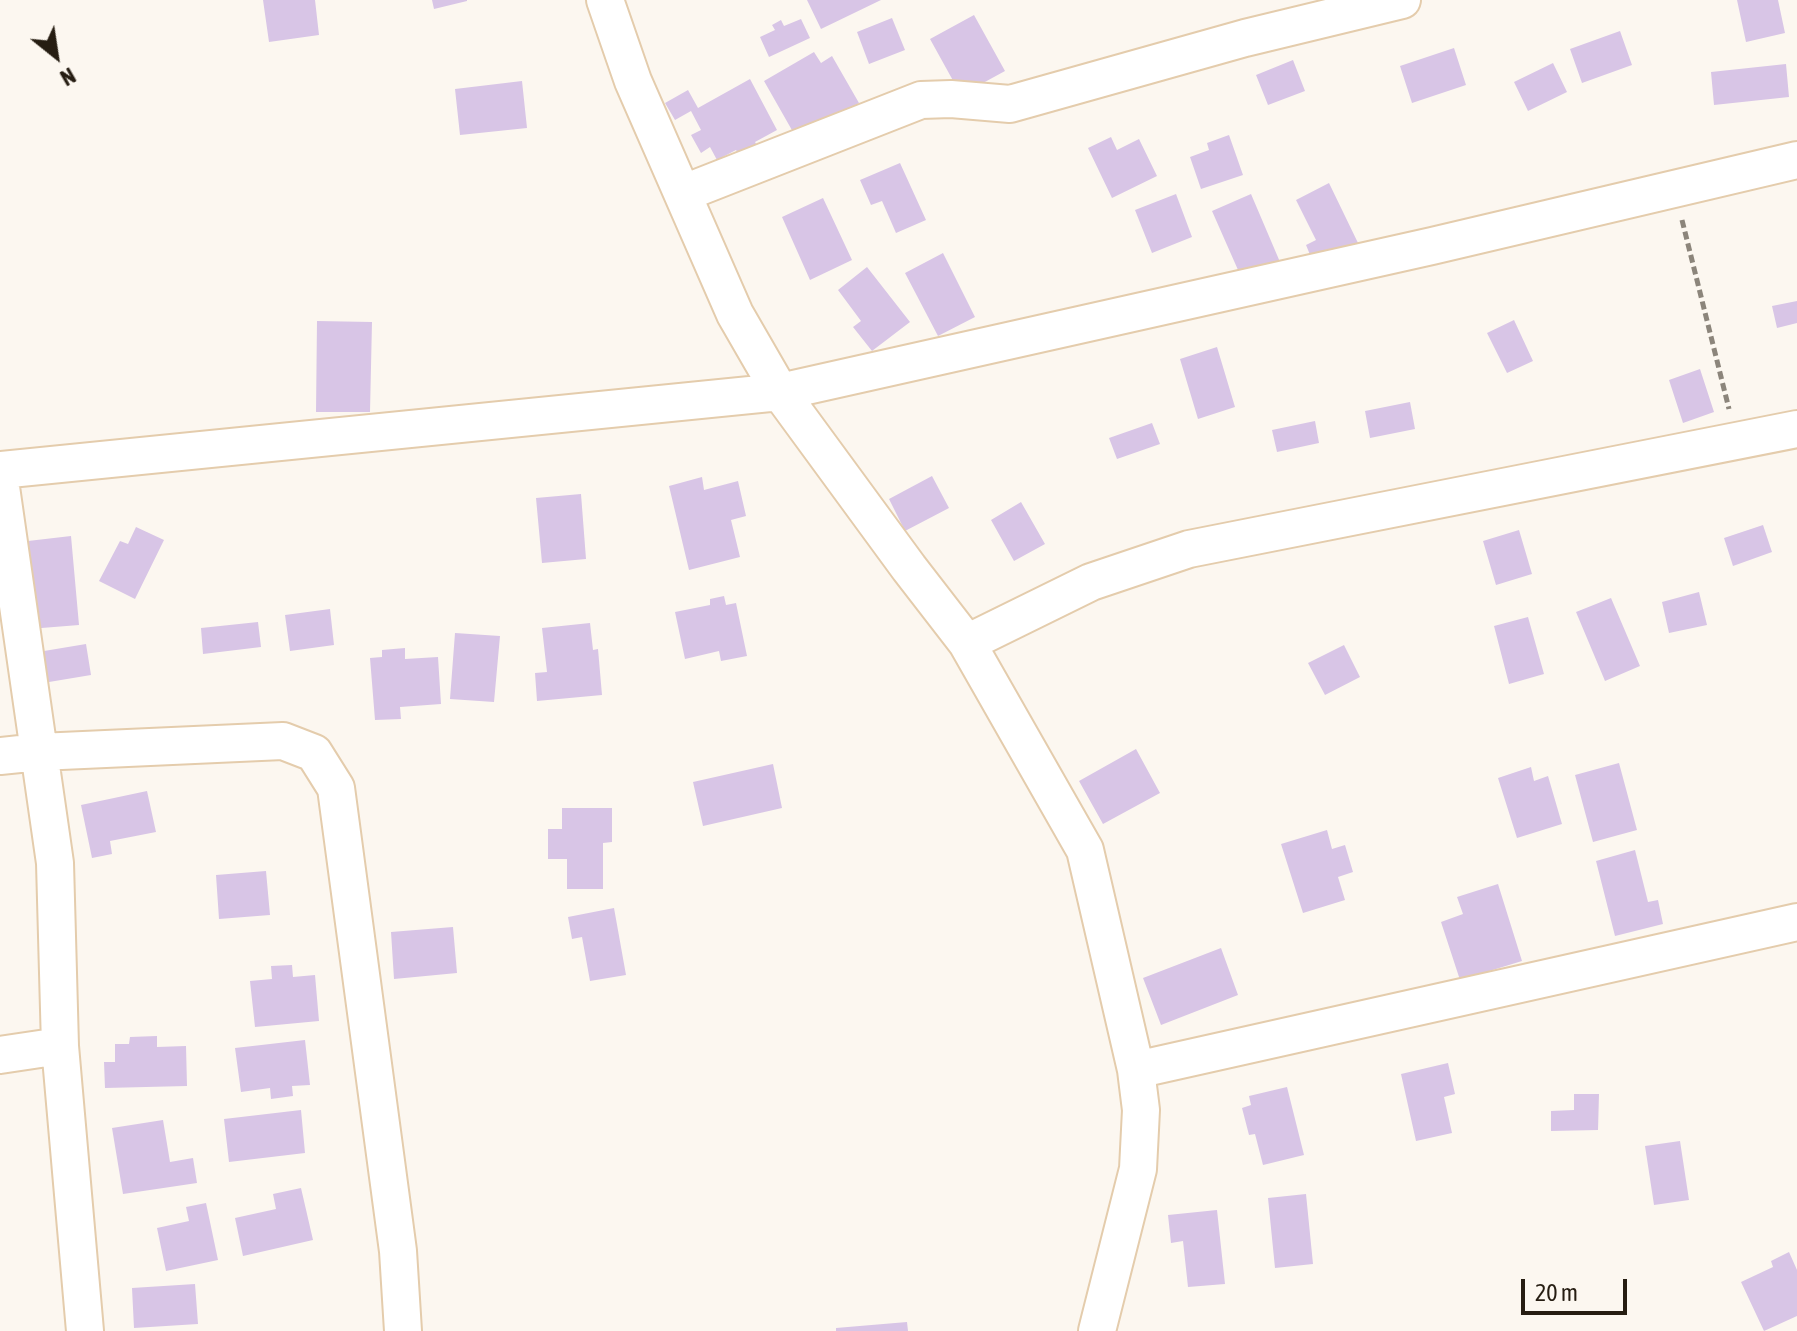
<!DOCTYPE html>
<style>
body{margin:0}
#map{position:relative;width:1797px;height:1331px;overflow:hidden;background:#fcf7f0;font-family:"Asap Condensed",sans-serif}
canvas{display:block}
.north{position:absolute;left:16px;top:16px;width:80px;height:80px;-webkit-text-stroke:6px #fcf7f0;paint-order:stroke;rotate:150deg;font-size:22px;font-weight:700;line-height:32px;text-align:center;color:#261d12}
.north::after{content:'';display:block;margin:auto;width:28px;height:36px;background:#261d12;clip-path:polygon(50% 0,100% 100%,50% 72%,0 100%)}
.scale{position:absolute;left:1521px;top:1279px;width:106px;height:36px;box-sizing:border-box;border:4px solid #261d12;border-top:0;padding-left:10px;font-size:24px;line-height:28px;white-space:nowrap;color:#261d12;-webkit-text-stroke:6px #fcf7f0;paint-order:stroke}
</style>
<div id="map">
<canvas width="1797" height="1331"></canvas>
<div class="north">N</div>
<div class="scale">20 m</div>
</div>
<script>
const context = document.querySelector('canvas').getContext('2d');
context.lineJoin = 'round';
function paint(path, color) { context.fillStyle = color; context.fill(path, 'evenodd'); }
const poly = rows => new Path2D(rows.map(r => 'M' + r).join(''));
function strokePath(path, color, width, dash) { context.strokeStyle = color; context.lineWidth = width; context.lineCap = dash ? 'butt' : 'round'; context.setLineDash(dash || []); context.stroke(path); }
const building = poly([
 [263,0,315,0,319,35,269,42],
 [432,0,467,0,467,1,434,9],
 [807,0,881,0,821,29],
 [1737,0,1778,0,1785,33,1746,42],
 [974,15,1005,71,961,95,930,39],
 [892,18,905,50,869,64,857,32],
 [801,19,810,38,769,57,760,37,775,30,772,25,781,20,784,26],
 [1620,31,1632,65,1582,83,1570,49],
 [1454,48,1466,85,1412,103,1400,66],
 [814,52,821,63,832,56,859,103,797,139,764,81],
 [1293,60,1305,91,1268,105,1256,75],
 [1553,63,1567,92,1528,111,1514,82],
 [1786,64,1789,97,1714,105,1711,72],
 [750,79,777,130,755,142,760,151,742,161,736,150,717,160,710,147,701,153,691,135,701,130,691,111,675,120,665,103,688,90,698,108],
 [522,81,527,128,460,135,455,89],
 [1229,135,1243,175,1201,189,1190,157,1209,150,1207,143],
 [1111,137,1117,150,1139,139,1157,176,1112,198,1088,148],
 [900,163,926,220,896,233,882,201,871,205,860,180],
 [1329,183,1359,245,1315,267,1306,245,1316,240,1296,200],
 [1176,194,1192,237,1152,253,1135,210],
 [1251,194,1280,262,1242,279,1212,211],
 [823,198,852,260,810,280,782,217],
 [943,253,975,317,938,336,905,273],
 [867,267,910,322,872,351,853,327,861,321,838,290],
 [1797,301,1797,323,1777,328,1772,306],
 [1514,320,1533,361,1507,373,1487,333],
 [317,321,372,322,370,412,316,412],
 [1217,347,1235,407,1198,419,1180,359],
 [1700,369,1714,412,1683,423,1669,380],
 [1410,402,1415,429,1370,438,1365,411],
 [1315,421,1319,443,1277,452,1272,430],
 [1152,423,1160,444,1117,459,1109,438],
 [932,476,949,508,905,531,889,499],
 [702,477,704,490,738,481,746,516,731,520,740,557,689,570,669,486],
 [581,494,586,559,542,563,536,498],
 [1021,502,1045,544,1014,561,991,520],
 [1763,525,1772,552,1733,566,1724,538],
 [136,527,164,540,135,599,99,581,120,541,128,544],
 [1519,530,1532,574,1496,585,1483,541],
 [71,536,79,625,29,629,33,594,28,541],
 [1699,592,1707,625,1669,633,1662,602],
 [724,596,726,605,736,603,747,656,721,661,719,651,685,659,675,612,710,605,710,599],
 [1611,598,1640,666,1605,681,1576,612],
 [330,609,334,645,290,651,285,615],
 [1528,617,1544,674,1509,684,1494,626],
 [258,622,261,647,203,654,201,628],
 [590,623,593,650,598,649,602,695,537,701,535,673,547,672,542,628],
 [455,633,500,636,494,702,450,699],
 [86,644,91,675,43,683,38,652],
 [1344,645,1360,677,1325,695,1308,663],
 [405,648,405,659,438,657,441,704,400,707,401,719,375,720,370,658,382,657,382,650],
 [1136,749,1160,793,1103,824,1079,781],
 [1619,763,1637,830,1593,842,1575,775],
 [773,764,782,808,703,826,693,782],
 [1531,767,1534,781,1548,776,1562,824,1517,838,1498,778],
 [147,791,156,832,110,841,112,854,92,858,81,805],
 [562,808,612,808,612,842,603,843,603,889,567,889,567,859,548,859,548,829,562,829],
 [1327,830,1332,849,1345,845,1353,872,1338,877,1345,900,1303,913,1281,844],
 [1635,850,1648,902,1658,900,1663,924,1615,936,1596,861],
 [266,871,270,915,219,919,216,875],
 [1498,884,1522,961,1460,980,1441,922,1463,914,1457,897],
 [614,908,626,975,590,981,582,937,572,939,568,917],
 [453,927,457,973,394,979,391,932],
 [1221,948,1238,995,1161,1025,1143,978],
 [292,965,293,977,315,975,319,1021,255,1027,250,981,272,979,271,966],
 [157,1036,157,1047,186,1046,187,1086,105,1088,104,1062,115,1062,115,1044,129,1044,130,1037],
 [305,1040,310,1085,292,1086,293,1096,271,1099,270,1088,241,1092,235,1048],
 [1448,1063,1455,1094,1444,1097,1452,1133,1416,1141,1401,1074],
 [1287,1087,1304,1155,1263,1165,1255,1134,1249,1135,1242,1108,1251,1105,1249,1096],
 [1574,1094,1599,1094,1598,1130,1551,1131,1551,1111,1574,1110],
 [301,1110,305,1153,229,1162,224,1119],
 [163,1120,170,1162,193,1158,197,1183,123,1194,112,1128],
 [1680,1141,1689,1200,1654,1205,1645,1146],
 [301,1188,313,1240,243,1256,235,1218,276,1209,273,1194],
 [1306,1194,1313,1264,1275,1268,1268,1198],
 [206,1203,218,1260,166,1271,157,1228,189,1221,186,1207],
 [1217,1210,1225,1284,1188,1287,1183,1241,1171,1243,1168,1215],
 [1789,1252,1797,1270,1797,1316,1764,1331,1741,1282,1773,1267,1771,1261],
 [195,1284,198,1324,134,1328,132,1288],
 [907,1322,908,1331,836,1331,836,1328]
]);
const path = poly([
 [1682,220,1729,409]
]);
const minor = poly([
 [605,0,633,81,735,314,780,392,909,568,967,643,1085,850,1136,1070,1141,1110,1138,1169,1097,1331],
 [684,193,921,100,951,99,1010,104,1245,38,1402,0],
 [0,470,780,392,1432,246,1797,160],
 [0,480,55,863,60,1046,85,1331],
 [967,643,1091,582,1189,549,1797,429],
 [0,756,39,752,283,741,314,753,336,788,398,1251,403,1331],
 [0,1055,60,1046],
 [1136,1070,1797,922]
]);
paint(building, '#d8c5e6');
strokePath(minor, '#e4ccac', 40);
strokePath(path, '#8c857b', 5, [8, 4]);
strokePath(minor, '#fff', 36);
</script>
